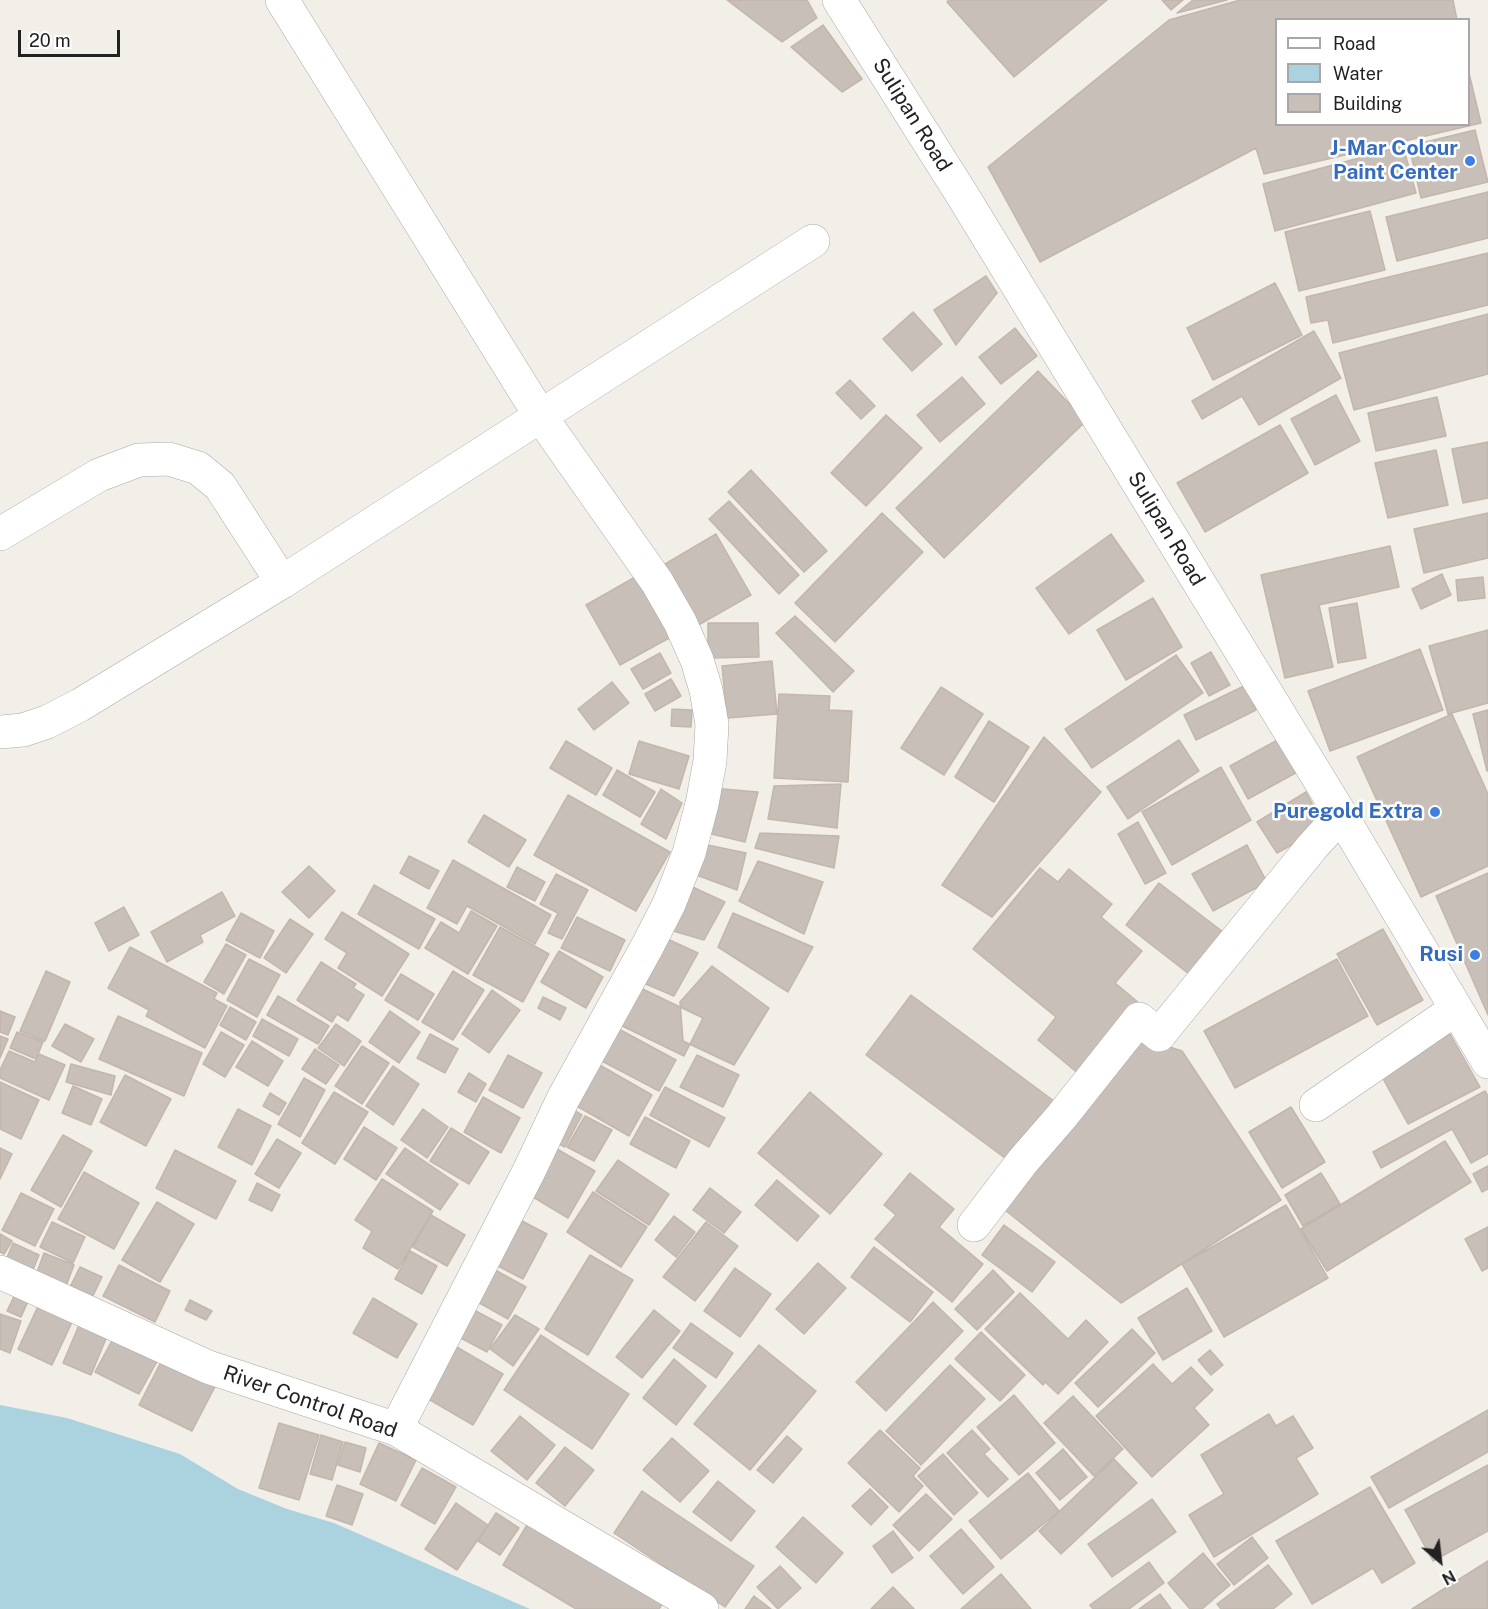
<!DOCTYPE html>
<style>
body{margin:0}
#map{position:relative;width:1488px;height:1609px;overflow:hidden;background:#f2efe9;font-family:"Public Sans",sans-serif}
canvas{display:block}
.legend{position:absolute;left:1275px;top:18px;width:195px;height:108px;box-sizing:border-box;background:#fff;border:2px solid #a7a7a7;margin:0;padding:8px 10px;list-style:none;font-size:18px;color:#222}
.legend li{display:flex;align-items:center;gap:12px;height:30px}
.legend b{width:30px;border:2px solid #a7a7a7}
.north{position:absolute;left:1410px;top:1531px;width:60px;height:60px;-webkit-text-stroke:4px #fff;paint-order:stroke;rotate:152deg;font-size:16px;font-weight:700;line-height:24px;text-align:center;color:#222}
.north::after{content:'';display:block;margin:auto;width:21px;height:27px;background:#222;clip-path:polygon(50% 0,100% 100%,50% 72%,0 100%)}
.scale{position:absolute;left:18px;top:30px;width:102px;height:27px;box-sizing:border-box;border:3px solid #222;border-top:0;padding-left:8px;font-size:18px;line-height:21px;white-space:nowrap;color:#222;-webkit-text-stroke:4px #fff;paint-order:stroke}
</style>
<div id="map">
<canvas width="1488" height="1609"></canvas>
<ul class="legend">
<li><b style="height:8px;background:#fff"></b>Road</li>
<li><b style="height:16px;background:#aad3df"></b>Water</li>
<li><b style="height:16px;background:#c7bfb8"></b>Building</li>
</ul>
<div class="north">N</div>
<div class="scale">20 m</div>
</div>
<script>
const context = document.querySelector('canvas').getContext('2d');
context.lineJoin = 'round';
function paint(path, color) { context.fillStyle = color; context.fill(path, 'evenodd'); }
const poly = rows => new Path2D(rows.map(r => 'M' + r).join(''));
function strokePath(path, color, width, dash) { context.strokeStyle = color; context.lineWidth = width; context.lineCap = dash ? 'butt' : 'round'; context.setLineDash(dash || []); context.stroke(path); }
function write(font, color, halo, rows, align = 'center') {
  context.font = font + ' "Public Sans",sans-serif'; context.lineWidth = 5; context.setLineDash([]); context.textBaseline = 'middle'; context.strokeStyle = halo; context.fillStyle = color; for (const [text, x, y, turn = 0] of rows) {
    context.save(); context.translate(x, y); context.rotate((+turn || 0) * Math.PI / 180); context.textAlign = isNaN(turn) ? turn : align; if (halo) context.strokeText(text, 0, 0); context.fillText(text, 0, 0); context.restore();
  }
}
const water = poly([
 [0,1405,67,1418,180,1454,238,1489,287,1509,334,1523,530,1609,0,1609]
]);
const building = poly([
 [727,0,807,0,817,18,782,42,727,0],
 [949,0,1107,0,1014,77,947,2,949,0],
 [1162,0,1183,0,1171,10,1162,0],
 [1193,0,1227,0,1177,13,1193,0],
 [1240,0,1453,0,1457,20,1276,20,1276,124,1468,124,1468,69,1481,123,1264,174,1256,148,1040,262,988,167,1169,20,1240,0],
 [823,25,862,79,842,92,791,47,823,25],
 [1475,130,1488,182,1421,198,1409,146,1475,130],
 [1403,146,1416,193,1275,231,1263,184,1403,146],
 [1488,192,1488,238,1397,261,1386,217,1488,192],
 [1370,211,1385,270,1299,291,1285,232,1370,211],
 [1488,253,1488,305,1333,343,1328,320,1311,323,1306,297,1488,253],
 [986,276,997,293,956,345,934,310,986,276],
 [1275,283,1302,335,1213,380,1187,328,1275,283],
 [913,312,942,344,912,371,883,339,913,312],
 [1488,314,1488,374,1354,410,1339,353,1488,314],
 [1015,328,1037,356,1001,384,979,357,1015,328],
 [1314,331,1341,378,1259,425,1242,396,1202,419,1192,401,1314,331],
 [1038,371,1086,421,944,558,896,508,1038,371],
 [962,377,985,404,940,442,917,415,962,377],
 [850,380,875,406,861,419,836,393,850,380],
 [1336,395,1360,441,1315,465,1291,419,1336,395],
 [1437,397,1446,436,1376,451,1368,413,1437,397],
 [886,415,922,448,866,506,831,473,886,415],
 [1280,425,1308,473,1205,532,1177,483,1280,425],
 [1488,442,1488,498,1463,503,1452,449,1488,442],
 [1436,450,1448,505,1388,518,1375,463,1436,450],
 [751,470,827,551,804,572,728,492,751,470],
 [729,501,799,575,779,594,709,519,729,501],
 [882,513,923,552,835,642,795,603,882,513],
 [1488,513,1488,558,1424,573,1414,529,1488,513],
 [716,534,751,595,695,627,660,567,716,534],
 [1111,534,1144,581,1069,634,1036,588,1111,534],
 [1390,546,1399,587,1319,605,1333,667,1285,678,1261,575,1390,546],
 [1442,574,1451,595,1421,609,1412,589,1442,574],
 [637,576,671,637,620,665,586,605,637,576],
 [1483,577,1485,598,1458,601,1456,580,1483,577],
 [1153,598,1182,647,1126,680,1097,630,1153,598],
 [1357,603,1366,658,1338,663,1329,608,1357,603],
 [795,616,854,671,833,692,776,633,795,616],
 [708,623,758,623,759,657,708,658,708,623],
 [1488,630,1488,703,1448,714,1429,646,1488,630],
 [1420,649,1443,710,1330,751,1308,691,1420,649],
 [1211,652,1230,685,1209,696,1191,663,1211,652],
 [660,653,671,673,643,689,631,669,660,653],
 [1176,655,1203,693,1092,768,1065,729,1176,655],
 [772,661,777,714,727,718,722,666,772,661],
 [671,679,681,696,655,711,645,694,671,679],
 [612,682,629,703,594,730,578,709,612,682],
 [1244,686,1256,710,1196,740,1184,715,1244,686],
 [941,687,983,714,944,775,901,748,941,687],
 [779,694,830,696,829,710,852,711,848,782,774,778,779,694],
 [672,709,692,710,691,727,671,726,672,709],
 [1488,710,1488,771,1487,771,1473,714,1488,710],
 [1452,714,1488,794,1488,866,1421,897,1357,757,1452,714],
 [989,721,1029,747,994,802,955,777,989,721],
 [1044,737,1101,792,992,917,942,885,1044,737],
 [1283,737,1301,770,1248,799,1230,766,1283,737],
 [1179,740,1199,771,1128,819,1107,787,1179,740],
 [566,741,612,768,596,795,550,768,566,741],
 [639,741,689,756,679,789,629,774,639,741],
 [1221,767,1251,820,1172,865,1142,812,1221,767],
 [617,770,655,792,640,817,603,795,617,770],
 [841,784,837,828,768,819,774,786,841,784],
 [712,788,758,792,745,842,703,832,712,788],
 [661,789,682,803,666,839,641,824,661,789],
 [1306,792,1325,827,1277,853,1257,822,1306,792],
 [568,795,670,852,636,911,534,855,568,795],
 [484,815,526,840,509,867,468,842,484,815],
 [1138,822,1166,873,1145,884,1118,834,1138,822],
 [760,833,839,836,834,868,755,848,760,833],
 [698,843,746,853,737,890,688,872,698,843],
 [1247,845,1267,882,1213,911,1192,874,1247,845],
 [409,856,439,871,429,889,400,873,409,856],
 [453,860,551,915,535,944,467,906,457,924,427,908,453,860],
 [758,861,823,882,804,934,739,901,758,861],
 [309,866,335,891,309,918,282,892,309,866],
 [517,867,545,882,535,901,507,887,517,867],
 [1040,868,1058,882,1069,869,1112,904,1101,917,1142,951,1115,983,1139,1003,1080,1075,1038,1040,1056,1017,973,949,1040,868],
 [1488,873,1488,1015,1436,896,1488,873],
 [556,874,588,890,562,939,548,933,558,913,540,904,556,874],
 [684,883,725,902,704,940,663,928,684,883],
 [1159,883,1231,938,1198,981,1126,925,1159,883],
 [374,885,435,919,419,949,358,914,374,885],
 [222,892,235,916,200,935,203,942,167,962,151,932,222,892],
 [124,907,139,935,109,951,95,923,124,907],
 [471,911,497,926,468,974,425,948,441,922,459,933,471,911],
 [342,912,409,954,382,996,338,968,347,953,325,939,342,912],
 [241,913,274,931,260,958,226,940,241,913],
 [733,913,813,947,788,992,718,947,733,913],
 [577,917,625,940,610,971,561,948,577,917],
 [290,919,313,934,286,973,264,958,290,919],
 [500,927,549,954,523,1002,473,975,500,927],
 [1383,929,1423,1000,1377,1025,1337,954,1383,929],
 [663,937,698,953,674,996,641,982,663,937],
 [226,944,246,955,224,994,204,982,226,944],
 [130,947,217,993,214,999,227,1006,205,1048,146,1016,149,1010,108,988,130,947],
 [559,951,603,977,586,1008,541,982,559,951],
 [249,959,280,975,257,1017,227,1000,249,959],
 [1337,959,1368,1016,1235,1088,1204,1031,1337,959],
 [321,962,356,984,353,988,364,995,348,1021,337,1014,332,1022,297,1000,321,962],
 [712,966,769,1008,734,1065,683,1041,680,1002,712,966],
 [46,971,70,982,45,1041,20,1031,46,971],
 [453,971,484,990,453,1040,422,1022,453,971],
 [401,974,434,994,418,1020,385,1000,401,974],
 [630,983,703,1018,684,1056,612,1021,630,983],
 [492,990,520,1010,489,1053,462,1034,492,990],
 [911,995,1058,1104,1013,1164,866,1055,911,995],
 [278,996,329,1026,318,1044,267,1015,278,996],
 [543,997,566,1008,560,1020,538,1008,543,997],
 [230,1007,256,1022,246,1040,220,1025,230,1007],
 [0,1011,15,1017,8,1035,0,1032,0,1011],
 [390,1011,420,1032,399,1063,369,1042,390,1011],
 [118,1016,202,1053,184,1096,99,1059,118,1016],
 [262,1019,298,1039,289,1056,253,1036,262,1019],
 [65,1024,94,1039,81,1062,52,1046,65,1024],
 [336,1024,361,1041,344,1066,318,1048,336,1024],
 [615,1027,676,1060,659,1091,598,1059,615,1027],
 [17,1032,43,1042,36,1059,10,1048,17,1032],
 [221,1032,244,1045,225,1077,203,1064,221,1032],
 [430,1034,458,1049,445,1073,417,1058,430,1034],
 [1450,1034,1480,1087,1408,1124,1381,1075,1450,1034],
 [0,1036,8,1039,0,1058,0,1036],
 [1139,1037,1182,1051,1281,1200,1121,1303,1005,1210,1139,1037],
 [252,1041,283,1061,268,1086,236,1067,252,1041],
 [362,1046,389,1063,362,1104,335,1086,362,1046],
 [315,1049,339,1065,326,1084,302,1069,315,1049],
 [9,1051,35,1062,39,1054,65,1065,49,1100,0,1078,0,1070,9,1051],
 [508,1055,542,1073,523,1108,489,1090,508,1055],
 [697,1055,739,1075,723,1107,680,1087,697,1055],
 [591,1060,652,1095,629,1136,568,1101,591,1060],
 [71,1064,115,1076,111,1095,66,1082,71,1064],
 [393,1066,419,1084,393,1125,366,1106,393,1066],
 [469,1073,486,1084,476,1102,458,1092,469,1073],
 [125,1075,171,1099,146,1146,100,1122,125,1075],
 [304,1078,325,1090,300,1137,278,1124,304,1078],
 [0,1082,39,1100,21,1139,0,1129,0,1082],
 [73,1086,102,1099,91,1125,62,1113,73,1086],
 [665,1087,725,1118,709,1147,650,1115,665,1087],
 [1485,1091,1488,1096,1488,1154,1471,1163,1452,1129,1381,1168,1373,1152,1485,1091],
 [334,1092,368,1112,335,1164,302,1143,334,1092],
 [810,1092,882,1154,830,1214,758,1153,810,1092],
 [270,1093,286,1103,279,1115,263,1106,270,1093],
 [483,1097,520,1118,501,1153,464,1132,483,1097],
 [563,1104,582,1115,565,1147,545,1137,563,1104],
 [1291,1107,1325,1162,1282,1188,1249,1132,1291,1107],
 [238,1109,271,1126,252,1165,218,1147,238,1109],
 [423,1109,448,1127,427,1158,401,1140,423,1109],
 [585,1116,612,1130,594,1161,567,1147,585,1116],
 [645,1117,690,1141,676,1168,630,1144,645,1117],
 [364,1127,397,1148,376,1180,344,1159,364,1127],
 [451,1128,489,1152,469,1184,430,1161,451,1128],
 [63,1135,92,1151,61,1207,31,1190,63,1135],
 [538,1138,595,1171,568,1218,523,1191,538,1138],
 [277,1139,301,1153,279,1188,255,1174,277,1139],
 [1445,1141,1471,1182,1327,1271,1301,1229,1445,1141],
 [0,1148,12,1154,0,1179,0,1148],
 [405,1148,458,1184,440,1210,386,1174,405,1148],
 [175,1150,236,1181,216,1219,156,1188,175,1150],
 [618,1160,669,1194,649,1225,596,1191,618,1160],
 [1488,1166,1488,1189,1482,1192,1473,1174,1488,1166],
 [84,1172,139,1203,114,1249,58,1219,84,1172],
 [910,1173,954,1209,939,1227,983,1264,952,1302,875,1239,896,1215,884,1205,910,1173],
 [1321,1173,1340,1204,1303,1226,1285,1195,1321,1173],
 [382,1179,433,1211,398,1269,363,1248,372,1231,355,1220,382,1179],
 [777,1180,819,1216,797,1241,755,1205,777,1180],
 [257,1183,280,1195,272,1211,249,1200,257,1183],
 [710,1188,741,1212,724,1233,693,1210,710,1188],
 [593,1192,647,1227,621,1267,567,1232,593,1192],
 [21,1193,54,1209,35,1246,2,1230,21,1193],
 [157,1202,194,1224,160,1282,122,1260,157,1202],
 [1286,1205,1328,1278,1224,1337,1182,1264,1286,1205],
 [431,1215,465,1235,447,1266,413,1247,431,1215],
 [674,1216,695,1232,676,1257,655,1240,674,1216],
 [520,1220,547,1234,523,1279,496,1265,520,1220],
 [52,1222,85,1237,73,1263,40,1247,52,1222],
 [706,1222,738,1246,695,1301,663,1277,706,1222],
 [1004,1225,1055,1262,1032,1292,982,1255,1004,1225],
 [1488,1227,1488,1268,1482,1271,1465,1239,1488,1227],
 [0,1234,12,1241,4,1254,0,1252,0,1234],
 [13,1243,39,1255,32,1272,6,1260,13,1243],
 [874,1247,933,1292,910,1322,851,1277,874,1247],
 [410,1251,437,1266,422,1294,395,1279,410,1251],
 [44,1253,74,1265,66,1286,36,1275,44,1253],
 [590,1255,633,1280,588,1355,545,1329,590,1255],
 [818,1263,846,1288,804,1334,776,1309,818,1263],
 [119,1265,170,1291,155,1322,103,1296,119,1265],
 [80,1267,102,1277,89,1304,67,1293,80,1267],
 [735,1268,771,1294,740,1337,704,1311,735,1268],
 [495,1270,526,1287,508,1319,476,1301,495,1270],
 [993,1270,1014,1292,977,1330,955,1309,993,1270],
 [18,1288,31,1295,21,1317,7,1311,18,1288],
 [1187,1288,1212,1331,1163,1360,1138,1318,1187,1288],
 [1020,1293,1068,1339,1086,1320,1108,1342,1058,1394,1045,1382,1043,1385,985,1329,1020,1293],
 [373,1298,417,1324,397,1358,353,1333,373,1298],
 [190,1300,212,1311,206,1320,185,1310,190,1300],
 [40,1302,74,1318,52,1365,18,1349,40,1302],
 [933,1302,963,1331,886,1411,856,1382,933,1302],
 [474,1310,502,1325,487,1352,459,1337,474,1310],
 [654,1310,680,1331,642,1378,616,1357,654,1310],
 [0,1314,21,1321,10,1353,0,1349,0,1314],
 [515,1315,539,1329,513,1366,490,1349,515,1315],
 [82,1318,110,1329,91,1375,63,1363,82,1318],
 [691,1323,733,1353,716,1378,673,1348,691,1323],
 [1132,1329,1155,1353,1098,1407,1075,1383,1132,1329],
 [981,1332,1025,1375,1000,1401,955,1359,981,1332],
 [115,1335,159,1358,139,1394,95,1372,115,1335],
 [541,1335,629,1394,592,1449,504,1390,541,1335],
 [759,1345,816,1391,750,1470,694,1424,759,1345],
 [455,1346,503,1374,473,1425,425,1397,455,1346],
 [1210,1350,1223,1365,1211,1375,1198,1360,1210,1350],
 [166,1352,219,1379,192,1431,139,1405,166,1352],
 [674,1359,706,1386,676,1425,643,1398,674,1359],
 [1153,1364,1172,1384,1191,1367,1213,1390,1194,1408,1209,1425,1152,1477,1096,1416,1153,1364],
 [950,1365,985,1399,921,1465,886,1431,950,1365],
 [1014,1395,1055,1443,1019,1475,977,1427,1014,1395],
 [1073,1396,1123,1449,1094,1476,1044,1423,1073,1396],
 [1488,1410,1488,1452,1389,1508,1371,1477,1488,1410],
 [1269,1414,1276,1426,1293,1416,1313,1448,1296,1458,1318,1494,1214,1557,1189,1515,1224,1494,1201,1455,1269,1414],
 [520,1416,555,1445,527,1480,491,1451,520,1416],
 [279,1423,319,1435,299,1500,259,1488,279,1423],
 [880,1430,920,1468,913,1476,923,1486,899,1512,848,1463,880,1430],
 [972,1430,990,1449,984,1454,1008,1479,988,1497,947,1453,972,1430],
 [321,1435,343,1442,332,1480,310,1474,321,1435],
 [787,1436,802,1449,773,1483,757,1470,787,1436],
 [672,1438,709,1471,680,1502,643,1470,672,1438],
 [345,1442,366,1448,360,1472,338,1465,345,1442],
 [379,1443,416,1460,396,1501,360,1484,379,1443],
 [565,1447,594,1470,565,1506,536,1483,565,1447],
 [1063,1449,1087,1477,1060,1500,1036,1473,1063,1449],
 [943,1454,978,1493,954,1515,918,1476,943,1454],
 [1114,1459,1137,1483,1061,1554,1039,1531,1114,1459],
 [1488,1465,1488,1531,1433,1561,1405,1510,1488,1465],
 [422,1468,456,1487,435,1524,401,1505,422,1468],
 [1028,1473,1059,1511,1001,1559,969,1521,1028,1473],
 [718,1481,755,1511,731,1541,693,1512,718,1481],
 [337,1485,363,1494,352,1525,326,1516,337,1485],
 [1370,1487,1415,1563,1382,1583,1373,1568,1312,1604,1276,1541,1370,1487],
 [870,1489,888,1507,871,1525,852,1506,870,1489],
 [642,1491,754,1566,725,1607,614,1533,642,1491],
 [926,1494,952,1519,919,1551,893,1525,926,1494],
 [1152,1499,1176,1532,1112,1577,1088,1544,1152,1499],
 [456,1503,488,1525,457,1570,425,1549,456,1503],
 [496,1513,519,1528,500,1555,478,1541,496,1513],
 [803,1517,843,1553,816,1583,776,1547,803,1517],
 [530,1520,664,1601,659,1609,576,1609,503,1565,530,1520],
 [961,1529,994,1567,963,1594,930,1556,961,1529],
 [893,1531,913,1558,892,1573,873,1546,893,1531],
 [1252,1537,1268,1558,1234,1585,1217,1564,1252,1537],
 [1203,1553,1230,1585,1202,1609,1190,1609,1168,1583,1203,1553],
 [1488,1561,1488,1609,1412,1609,1488,1561],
 [1149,1562,1164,1583,1129,1609,1093,1609,1090,1605,1149,1562],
 [1268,1565,1292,1594,1273,1609,1221,1609,1217,1604,1268,1565],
 [780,1566,801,1588,778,1609,757,1587,780,1566],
 [1001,1574,1031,1609,961,1609,1001,1574],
 [893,1587,914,1609,871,1609,893,1587],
 [1160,1594,1171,1609,1139,1609,1160,1594],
 [754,1596,771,1609,745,1609,754,1596]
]);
const minor = poly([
 [282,0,541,417,657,582,680,622,697,660,706,690,712,724,710,761,702,804,689,853,669,904,648,945,563,1099,529,1171,396,1429],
 [839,0,961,193,1341,815,1488,1062],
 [0,534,99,475,139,460,169,459,198,468,220,486,282,582],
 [0,732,23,730,47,722,80,705,282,582,813,241],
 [1316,1105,1456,1009],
 [974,1225,1023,1161,1062,1116,1139,1019,1159,1035,1312,847,1341,815],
 [0,1272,208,1367,396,1429,702,1609]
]);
const markers = [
 [1470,161,6,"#3f7fe0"],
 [1435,812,6,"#3f7fe0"],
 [1475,955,6,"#3f7fe0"]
];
const streetNames = [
 ["Sulipan Road",912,115,58],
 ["Sulipan Road",1166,529,59],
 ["River Control Road",310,1402,19]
];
const shopNames = [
 ["J-Mar Colour",1458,149],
 ["Paint Center",1458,173],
 ["Puregold Extra",1423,812],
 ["Rusi",1463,955]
];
paint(water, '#aad3df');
paint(building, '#c7bfb8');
strokePath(building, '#c4b6ab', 1.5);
strokePath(minor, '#a9a9a9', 34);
strokePath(minor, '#fff', 33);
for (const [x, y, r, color] of markers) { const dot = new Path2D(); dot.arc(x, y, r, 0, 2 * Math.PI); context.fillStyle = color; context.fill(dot); strokePath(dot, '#fff', 2); }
write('21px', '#222', '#fff', streetNames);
write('bold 21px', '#366cbe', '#fff', shopNames, 'right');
</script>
